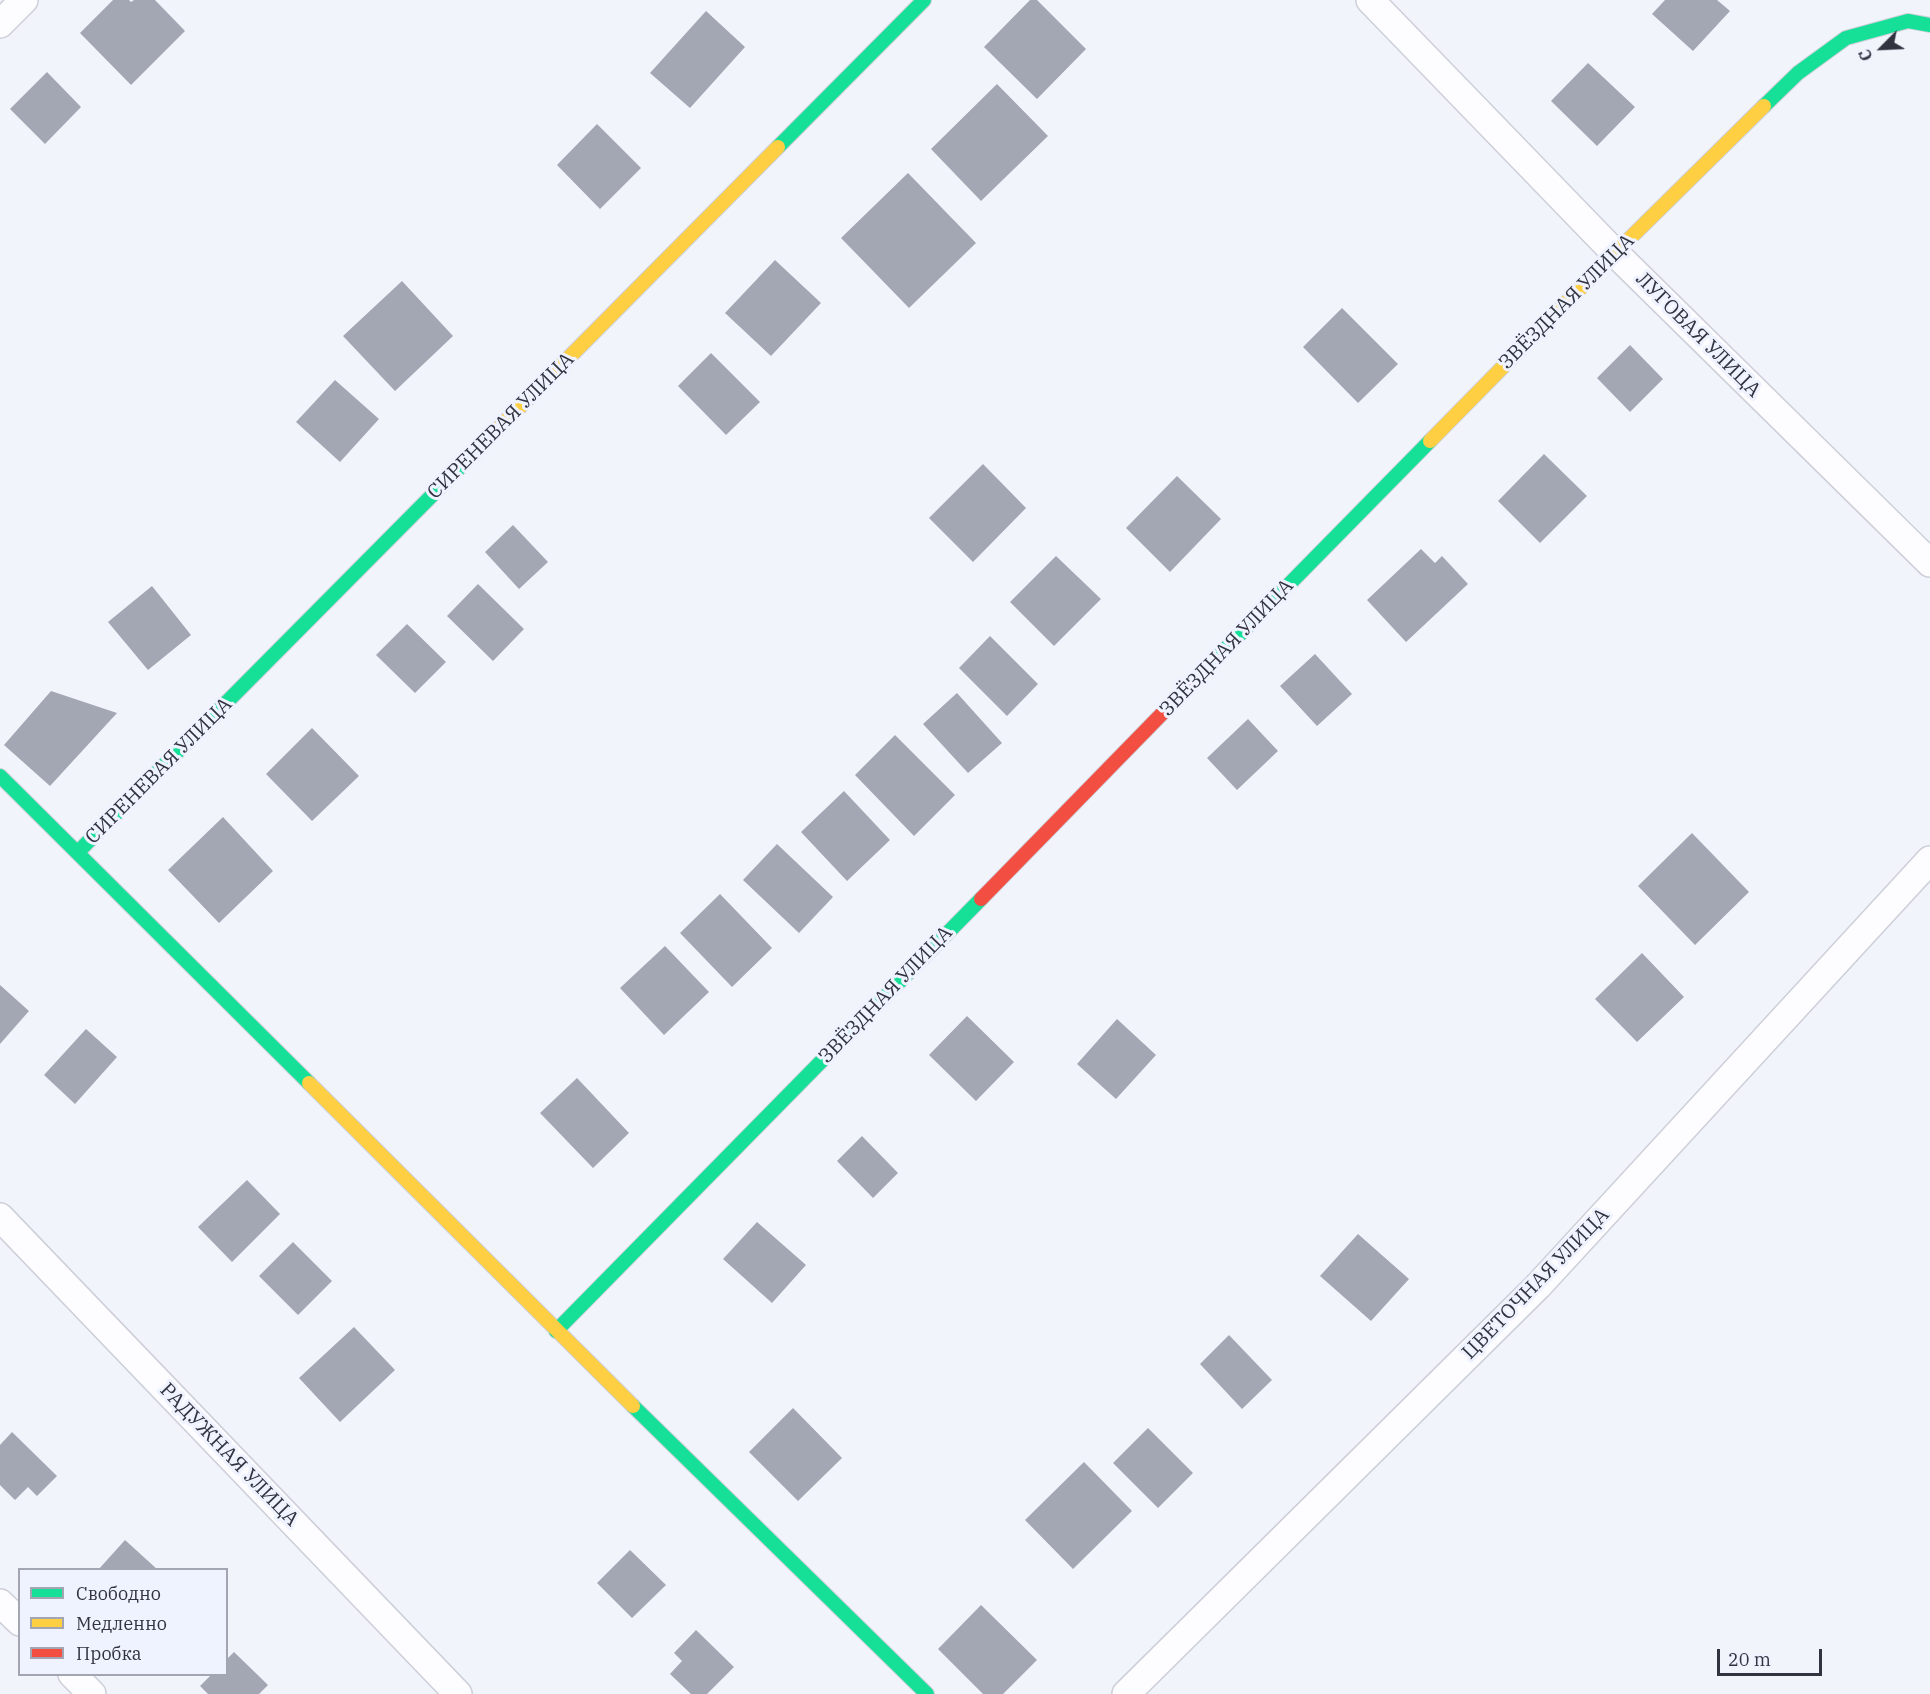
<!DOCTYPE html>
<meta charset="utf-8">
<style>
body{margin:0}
#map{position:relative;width:1930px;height:1694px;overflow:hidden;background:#f2f4fc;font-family:"IBM Plex Serif",serif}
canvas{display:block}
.legend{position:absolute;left:18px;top:1568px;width:210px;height:108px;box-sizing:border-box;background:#eff2ff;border:2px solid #a3a6b2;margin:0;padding:8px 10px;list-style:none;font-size:18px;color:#31333f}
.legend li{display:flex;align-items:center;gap:12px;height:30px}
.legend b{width:30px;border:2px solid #a3a6b2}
.north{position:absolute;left:1852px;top:18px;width:60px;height:60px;-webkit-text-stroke:4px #eff2ff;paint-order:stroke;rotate:246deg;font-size:16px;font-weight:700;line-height:24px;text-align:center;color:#31333f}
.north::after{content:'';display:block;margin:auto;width:21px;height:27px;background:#31333f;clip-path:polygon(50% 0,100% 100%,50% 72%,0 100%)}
.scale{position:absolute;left:1717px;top:1649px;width:105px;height:27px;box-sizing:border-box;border:3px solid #31333f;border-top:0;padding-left:8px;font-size:18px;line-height:21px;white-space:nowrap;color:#31333f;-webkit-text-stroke:4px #eff2ff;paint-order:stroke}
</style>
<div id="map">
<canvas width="1930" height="1694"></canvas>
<ul class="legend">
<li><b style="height:8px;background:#16e098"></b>Свободно</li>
<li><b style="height:8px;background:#ffcf43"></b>Медленно</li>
<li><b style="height:8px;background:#f24e42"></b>Пробка</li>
</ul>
<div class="north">С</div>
<div class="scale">20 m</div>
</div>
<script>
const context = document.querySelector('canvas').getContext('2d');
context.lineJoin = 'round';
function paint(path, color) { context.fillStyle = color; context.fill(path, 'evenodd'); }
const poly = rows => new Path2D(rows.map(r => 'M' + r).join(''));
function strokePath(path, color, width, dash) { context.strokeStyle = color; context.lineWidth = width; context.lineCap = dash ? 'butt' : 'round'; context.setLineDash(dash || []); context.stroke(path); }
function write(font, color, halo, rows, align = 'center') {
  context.font = font + ' "IBM Plex Serif",serif'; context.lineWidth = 6; context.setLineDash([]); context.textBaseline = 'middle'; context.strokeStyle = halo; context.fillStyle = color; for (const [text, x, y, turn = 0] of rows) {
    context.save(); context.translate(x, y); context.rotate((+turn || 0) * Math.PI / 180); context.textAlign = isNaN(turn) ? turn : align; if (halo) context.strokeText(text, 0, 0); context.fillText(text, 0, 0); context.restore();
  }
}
const building = poly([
 [113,0,129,0,131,2,134,0,155,0,185,31,131,85,80,33],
 [1030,0,1037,0,1086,49,1037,99,984,47],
 [1665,0,1717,0,1730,11,1693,51,1652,14],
 [706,11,745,47,690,108,650,73],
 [1588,63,1635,107,1597,146,1551,101],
 [47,72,81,107,45,144,10,109],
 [997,84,1048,136,981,201,931,149],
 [597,124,641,168,600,209,557,165],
 [908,173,976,243,909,308,841,238],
 [775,260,821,303,771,356,725,313],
 [402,281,453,336,395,391,343,336],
 [1342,308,1398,364,1358,403,1303,347],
 [1630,345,1663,379,1630,412,1597,378],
 [711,353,760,402,726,435,678,386],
 [335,380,379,419,340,462,296,422],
 [1544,454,1587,496,1540,543,1498,501],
 [983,464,1026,508,973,562,929,518],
 [1177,476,1221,519,1170,572,1126,528],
 [513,525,548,562,519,589,485,552],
 [1421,549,1435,563,1442,556,1468,584,1406,642,1367,600],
 [1056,556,1101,599,1054,646,1010,602],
 [478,584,524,629,493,661,447,616],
 [152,586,191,635,148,670,108,622],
 [407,624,446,662,415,693,376,655],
 [990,636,1038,684,1007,716,959,668],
 [1315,654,1352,694,1317,726,1280,686],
 [51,691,117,713,50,786,4,745],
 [957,693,1002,743,968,773,923,724],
 [1248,719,1278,751,1237,790,1207,758],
 [312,728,359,776,312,821,266,774],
 [895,735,955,795,914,836,855,775],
 [844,791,890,840,847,881,801,832],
 [223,817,273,871,219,923,168,870],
 [1692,833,1749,892,1695,945,1638,886],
 [777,844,833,897,799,933,743,880],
 [720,894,772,948,732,987,680,933],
 [665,946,709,992,664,1035,620,988],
 [1642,953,1684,997,1637,1042,1595,999],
 [0,985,29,1011,0,1044],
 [967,1016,1014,1062,976,1101,929,1055],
 [1117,1019,1156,1055,1116,1099,1077,1064],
 [86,1029,117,1057,75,1104,44,1075],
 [577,1078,629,1133,593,1168,540,1113],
 [862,1136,898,1173,873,1198,837,1161],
 [247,1180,280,1214,232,1262,198,1227],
 [757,1222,806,1265,772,1303,723,1259],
 [1358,1234,1409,1279,1371,1321,1320,1276],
 [293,1242,332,1281,298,1315,259,1276],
 [354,1327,395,1370,340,1422,299,1378],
 [1229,1335,1272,1380,1242,1409,1200,1364],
 [793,1408,842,1458,798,1501,749,1452],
 [1148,1428,1193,1473,1158,1508,1113,1463],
 [12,1432,57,1476,37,1496,28,1487,15,1500,0,1485,0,1445],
 [1084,1462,1132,1511,1073,1569,1025,1520],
 [125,1540,158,1570,98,1570],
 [630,1550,666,1585,632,1618,597,1583],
 [981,1605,1037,1660,1003,1694,983,1694,938,1649],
 [696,1630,734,1667,707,1694,691,1694,670,1674,682,1661,674,1653],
 [234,1652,268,1685,259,1694,208,1694,200,1686,212,1674,226,1674,226,1660]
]);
const street = poly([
 [1370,0,1615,253,1930,563],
 [0,24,24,0],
 [0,1217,458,1694],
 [0,1603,20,1622],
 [72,1674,92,1694],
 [1126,1694,1538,1286,1930,860]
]);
const fast = poly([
 [1764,106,1798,73,1846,38,1908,21,1930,25],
 [778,147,924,0],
 [1192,683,1430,441],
 [0,776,309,1083],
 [78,852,486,441],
 [556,1331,981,899],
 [633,1406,927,1694]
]);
const slow = poly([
 [486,441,778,147],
 [1430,441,1615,253,1764,106],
 [309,1083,633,1406]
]);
const jam = poly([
 [981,899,1192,683]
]);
const streetNames = [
 ["ЗВЁЗДНАЯ УЛИЦА",1567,302,-45],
 ["ЛУГОВАЯ УЛИЦА",1698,335,45],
 ["СИРЕНЕВАЯ УЛИЦА",501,426,-45],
 ["ЗВЁЗДНАЯ УЛИЦА",1227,648,-46],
 ["СИРЕНЕВАЯ УЛИЦА",159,771,-45],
 ["ЗВЁЗДНАЯ УЛИЦА",886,995,-46],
 ["ЦВЕТОЧНАЯ УЛИЦА",1536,1284,-46],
 ["РАДУЖНАЯ УЛИЦА",229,1455,46]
];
paint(building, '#a3a6b3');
strokePath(street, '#cdcfd9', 30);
strokePath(fast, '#cdcfd9', 16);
strokePath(slow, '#cdcfd9', 16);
strokePath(jam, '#cdcfd9', 16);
strokePath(street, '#fdfdff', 27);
strokePath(fast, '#16e098', 14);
strokePath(slow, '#ffcf43', 14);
strokePath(jam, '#f24e42', 14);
write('20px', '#31333f', '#eff2ff', streetNames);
</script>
